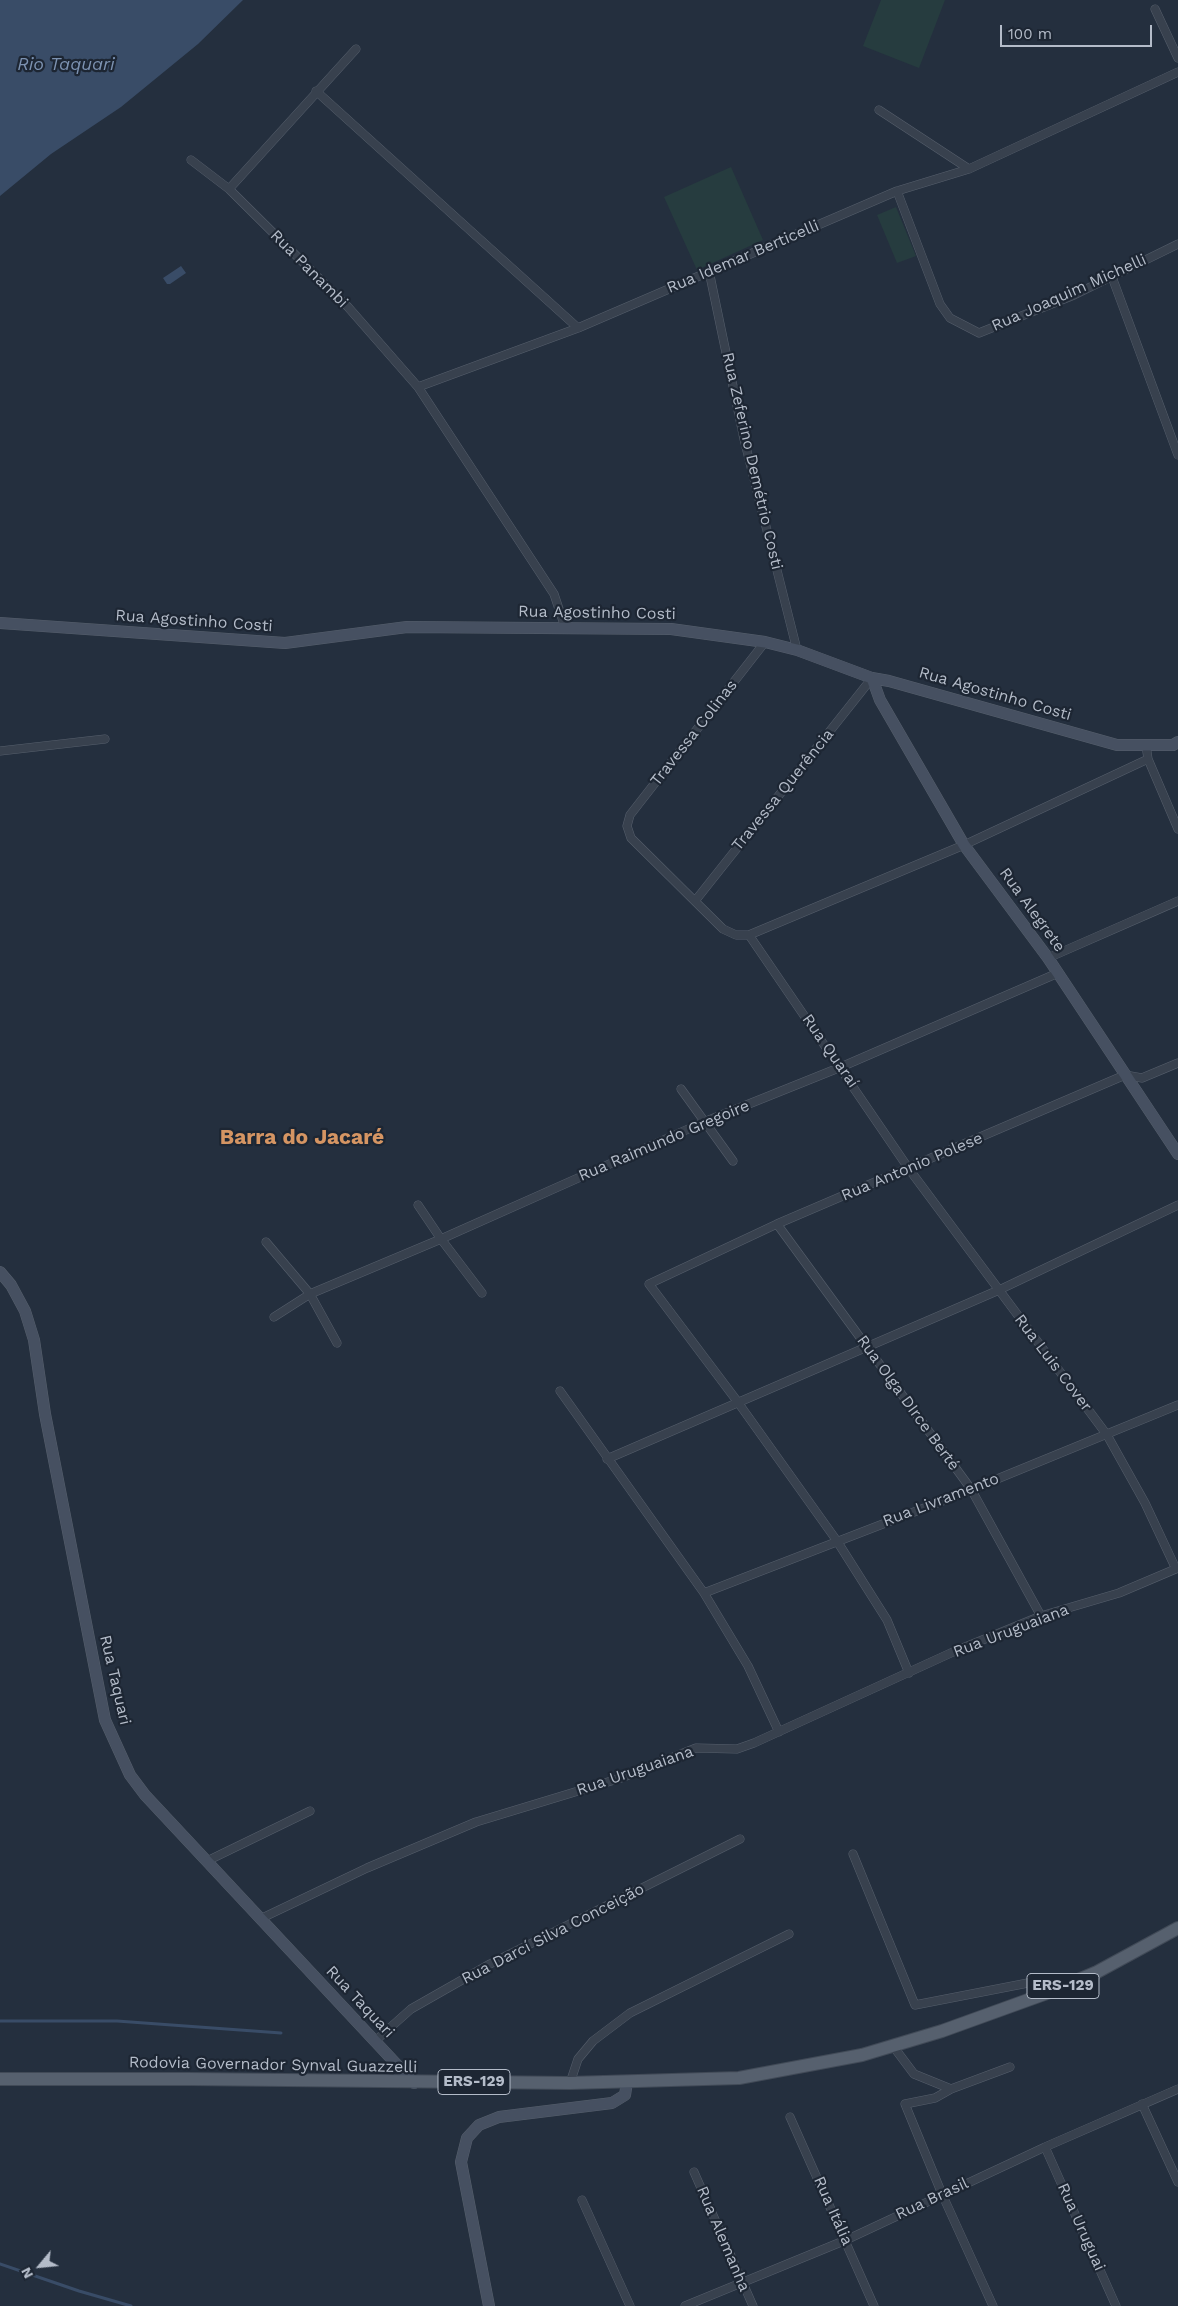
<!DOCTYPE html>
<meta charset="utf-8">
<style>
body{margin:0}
#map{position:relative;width:1178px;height:2306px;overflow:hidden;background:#242f3e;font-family:"Work Sans",sans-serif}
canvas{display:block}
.north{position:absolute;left:15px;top:2241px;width:50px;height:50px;-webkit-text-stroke:4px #1d2633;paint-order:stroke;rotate:242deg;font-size:14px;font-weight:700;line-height:20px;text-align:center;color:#b4bcc9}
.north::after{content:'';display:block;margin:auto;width:18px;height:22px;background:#b4bcc9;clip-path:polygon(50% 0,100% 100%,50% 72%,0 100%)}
.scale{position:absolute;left:1000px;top:25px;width:152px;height:22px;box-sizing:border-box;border:2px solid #b4bcc9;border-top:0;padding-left:6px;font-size:15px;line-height:18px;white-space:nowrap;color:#b4bcc9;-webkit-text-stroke:4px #1d2633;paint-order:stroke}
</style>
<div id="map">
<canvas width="1178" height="2306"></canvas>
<div class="north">N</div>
<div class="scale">100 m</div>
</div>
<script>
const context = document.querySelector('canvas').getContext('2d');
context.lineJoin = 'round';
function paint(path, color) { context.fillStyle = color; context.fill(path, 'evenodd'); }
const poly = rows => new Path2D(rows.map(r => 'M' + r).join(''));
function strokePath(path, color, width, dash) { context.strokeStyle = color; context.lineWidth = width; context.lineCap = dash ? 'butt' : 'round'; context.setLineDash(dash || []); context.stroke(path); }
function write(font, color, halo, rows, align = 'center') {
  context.font = font + ' "Work Sans",sans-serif'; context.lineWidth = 4.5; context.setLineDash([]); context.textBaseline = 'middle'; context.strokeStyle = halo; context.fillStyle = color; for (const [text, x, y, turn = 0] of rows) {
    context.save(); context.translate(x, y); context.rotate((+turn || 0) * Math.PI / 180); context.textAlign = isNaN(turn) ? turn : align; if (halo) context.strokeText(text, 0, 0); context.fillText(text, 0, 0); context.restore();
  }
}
const green = poly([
 [881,0,945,0,919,68,863,46],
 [731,167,763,240,697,270,664,197],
 [896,207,916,256,897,263,877,215]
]);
const water = poly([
 [0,0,243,0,198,44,121,107,51,154,0,196],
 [181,266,186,273,170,284,167,284,163,278]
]);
const stream = poly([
 [0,2021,117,2021,281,2033],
 [0,2264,79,2291,131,2306]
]);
const street = poly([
 [1155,9,1178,58],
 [316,91,578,328],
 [879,110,969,169],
 [191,160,229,189,348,307,418,387,554,594,565,627],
 [229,189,356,49],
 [897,191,940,304,950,318,979,333,1074,295,1178,244],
 [709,271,744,439,797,650],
 [1112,277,1178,455],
 [418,387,578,328,897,191,969,169,1178,72],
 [765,642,630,815,627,826,631,838,723,929,736,935,749,935,964,845,1148,759],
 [1146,745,1148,759,1178,829],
 [0,751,105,739],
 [695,901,872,678],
 [749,935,909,1169,1107,1435,1145,1503,1176,1569],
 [1048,958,1178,901],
 [681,1089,733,1161],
 [418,1205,441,1239,482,1293],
 [777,1224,971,1489,1041,1616],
 [266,1242,310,1294,337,1343],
 [274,1317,310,1294,441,1239,704,1122,841,1067,1058,973],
 [560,1391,704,1593,748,1666,779,1732],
 [607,1459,999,1290,1178,1205],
 [704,1593,958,1495,1178,1405],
 [909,1673,887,1620,837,1541,737,1401,649,1284,777,1224,1125,1075,1142,1078,1178,1063],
 [853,1854,915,2005,1033,1982,1050,1992],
 [207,1861,310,1811],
 [260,1919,367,1868,476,1822,621,1778,696,1748,737,1749,754,1743,953,1652,1041,1616,1119,1593,1178,1568],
 [374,2042,411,2009,490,1964,740,1839],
 [893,2046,914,2074,951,2089],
 [570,2083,578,2059,593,2041,630,2013,789,1934],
 [1142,2104,1178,2182],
 [790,2117,874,2306],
 [1045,2147,1116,2306],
 [694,2172,753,2306],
 [582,2200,630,2306],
 [685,2306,846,2240,1045,2147,1178,2089],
 [993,2306,942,2194,905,2104,935,2098,951,2089,1010,2067]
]);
const secondary = poly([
 [0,623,285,643,407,627,671,629,765,642,797,650,872,678,889,681,1117,745,1173,745,1178,742],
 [872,678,880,700,964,845,1048,958,1178,1154],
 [0,1272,11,1285,25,1311,34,1340,45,1414,105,1720,130,1775,145,1795,414,2083],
 [489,2306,461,2162,467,2138,479,2125,499,2117,612,2103,625,2095,627,2082]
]);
const primary = poly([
 [0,2079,190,2079,570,2083,739,2078,862,2055,942,2031,1050,1992,1097,1972,1178,1928]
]);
const shields = [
 [1063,1986,72],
 [474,2082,72]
];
const shieldNames = [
 ["ERS-129",1063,1986],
 ["ERS-129",474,2082]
];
const streetNames = [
 ["Rua Idemar Berticelli",743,257,-23],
 ["Rua Panambi",309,269,45],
 ["Rua Joaquim Michelli",1069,293,-24],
 ["Rua Zeferino Demétrio Costi",752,461,77],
 ["Rua Agostinho Costi",597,613,1],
 ["Rua Agostinho Costi",194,621,4],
 ["Rua Agostinho Costi",995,694,16],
 ["Travessa Colinas",694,733,-52],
 ["Travessa Querência",783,790,-51],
 ["Rua Alegrete",1032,910,54],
 ["Rua Quaraí",830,1051,55],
 ["Rua Raimundo Gregoire",664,1141,-23],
 ["Rua Antonio Polese",912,1167,-23],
 ["Rua Luis Cover",1053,1363,53],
 ["Rua Olga DIrce Berté",908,1403,54],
 ["Rua Livramento",941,1500,-21],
 ["Rua Uruguaiana",1011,1631,-21],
 ["Rua Taquari",115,1680,77],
 ["Rua Uruguaiana",635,1771,-19],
 ["Rua Darcí Silva Conceição",553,1934,-27],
 ["Rua Taquari",360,2002,47],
 ["Rodovia Governador Synval Guazzelli",273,2065,1],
 ["Rua Brasil",932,2199,-25],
 ["Rua Itália",833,2211,66],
 ["Rua Uruguai",1081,2227,66],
 ["Rua Alemanha",723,2239,67]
];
const waterNames = [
 ["Rio Taquari",66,65]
];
const districtNames = [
 ["Barra do Jacaré",302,1138]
];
paint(green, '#263c3f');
paint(water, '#394c67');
strokePath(stream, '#394c67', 3);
strokePath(street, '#565f6c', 9);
strokePath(secondary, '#565f6c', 12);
strokePath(primary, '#414a57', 14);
strokePath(street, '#38414e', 8);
strokePath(secondary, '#465061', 11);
strokePath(primary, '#56606e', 12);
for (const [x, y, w] of shields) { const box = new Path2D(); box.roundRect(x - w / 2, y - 12.5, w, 25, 4); context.fillStyle = '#1d2633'; context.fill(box); strokePath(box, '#b4bcc9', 1); }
write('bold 15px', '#b4bcc9', null, shieldNames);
write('16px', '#b4bcc9', '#1d2633', streetNames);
write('italic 18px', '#7c92b1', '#1d2633', waterNames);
write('bold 21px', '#d59563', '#1d2633', districtNames);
</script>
